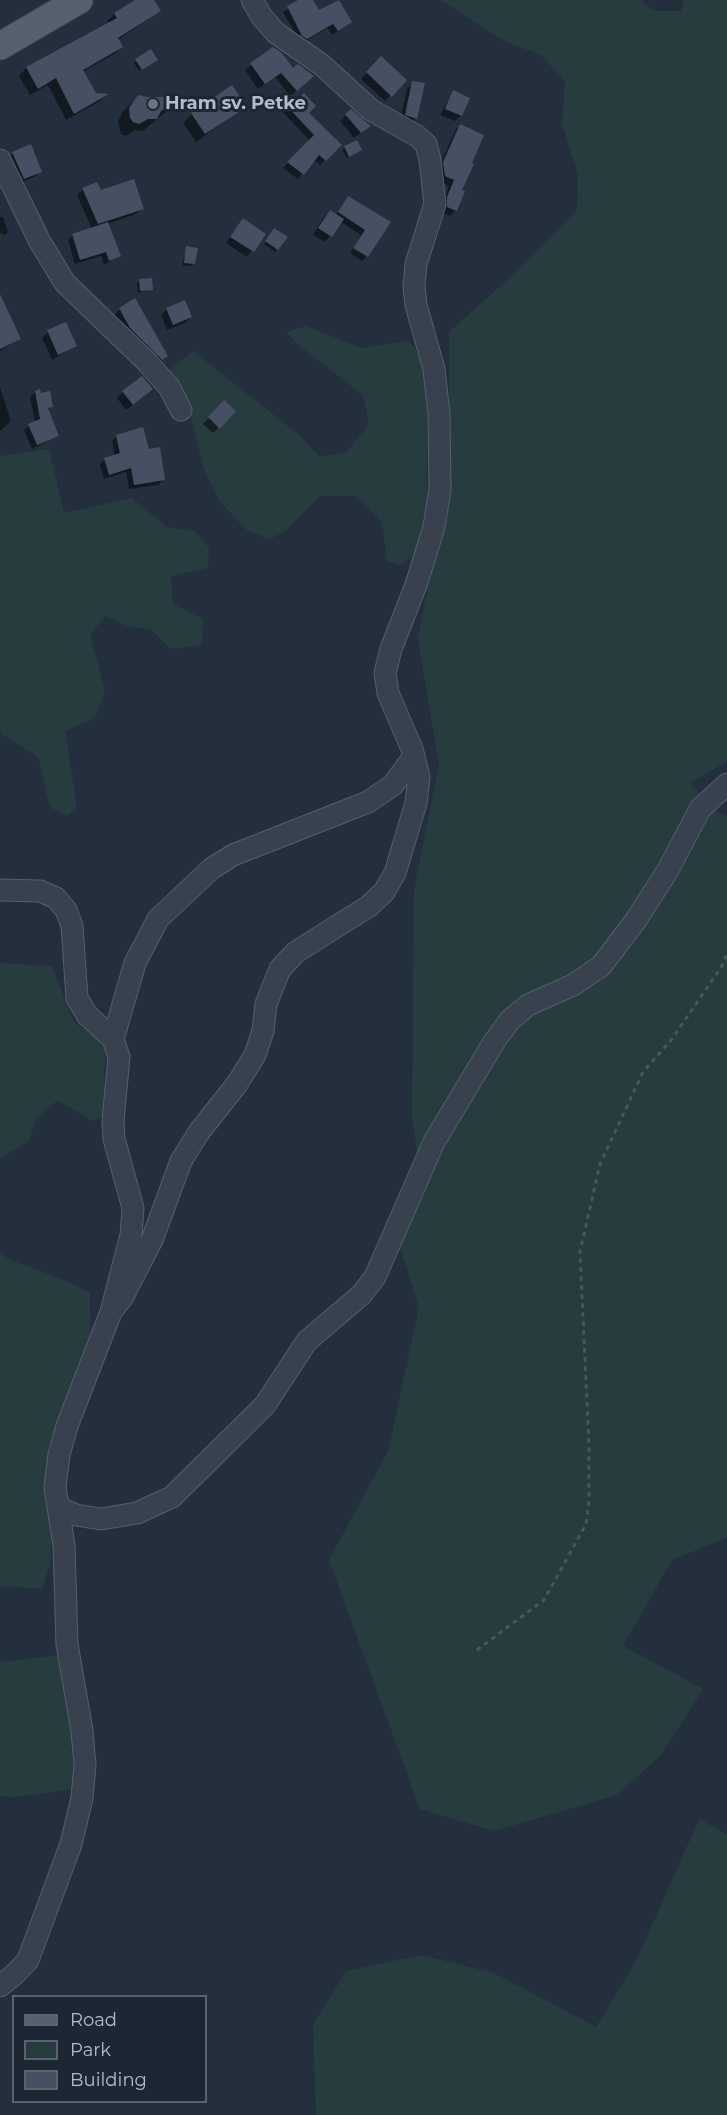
<!DOCTYPE html>
<style>
body{margin:0}
#map{position:relative;width:727px;height:2115px;overflow:hidden;background:#242f3e;font-family:Montserrat,sans-serif}
canvas{display:block}
.legend{position:absolute;left:12px;top:1995px;width:195px;height:108px;box-sizing:border-box;background:#1d2633;border:2px solid #59626f;margin:0;padding:8px 10px;list-style:none;font-size:18px;color:#b4bcc9}
.legend li{display:flex;align-items:center;gap:12px;height:30px}
.legend b{width:30px;border:2px solid #59626f}
</style>
<div id="map">
<canvas width="727" height="2115"></canvas>
<ul class="legend">
<li><b style="height:8px;background:#56606e"></b>Road</li>
<li><b style="height:16px;background:#263c3f"></b>Park</li>
<li><b style="height:16px;background:#455162"></b>Building</li>
</ul>
</div>
<script>
const context = document.querySelector('canvas').getContext('2d');
context.lineJoin = 'round';
function paint(path, color) { context.fillStyle = color; context.fill(path, 'evenodd'); }
const poly = rows => new Path2D(rows.map(r => 'M' + r).join(''));
function strokePath(path, color, width, dash) { context.strokeStyle = color; context.lineWidth = width; context.lineCap = dash ? 'butt' : 'round'; context.setLineDash(dash || []); context.stroke(path); }
function write(font, color, halo, rows, align = 'center') {
  context.font = font + ' Montserrat,sans-serif'; context.lineWidth = 6; context.setLineDash([]); context.textBaseline = 'middle'; context.strokeStyle = halo; context.fillStyle = color; for (const [text, x, y, turn = 0] of rows) {
    context.save(); context.translate(x, y); context.rotate((+turn || 0) * Math.PI / 180); context.textAlign = isNaN(turn) ? turn : align; if (halo) context.strokeText(text, 0, 0); context.fillText(text, 0, 0); context.restore();
  }
}
const green = poly([
 [441,0,641,0,654,11,681,11,684,0,727,0,727,762,690,783,713,810,727,816,727,1538,672,1560,623,1646,703,1689,661,1755,617,1795,494,1831,420,1809,329,1560,388,1451,419,1308,394,1228,421,1183,412,1114,414,890,439,766,418,638,449,477,449,332,504,283,577,210,578,175,562,124,565,81,540,54,506,42],
 [306,326,362,348,409,341,423,359,427,380,427,503,418,551,401,565,387,561,382,522,357,496,320,496,284,532,270,539,247,530,220,502,204,470,188,406,166,373,193,351,298,434,320,457,346,453,369,424,363,395,302,348,286,332],
 [49,449,64,513,132,498,167,527,195,531,209,548,208,568,171,576,173,604,203,619,202,645,171,649,150,629,128,626,105,616,90,635,105,690,95,718,65,731,77,806,67,816,50,807,38,757,1,733,0,727,0,456],
 [0,963,52,966,74,1022,94,1036,105,1051,103,1116,93,1121,58,1100,36,1119,29,1141,0,1159],
 [0,1252,8,1259,62,1279,90,1293,90,1333,49,1446,52,1534,50,1564,42,1589,0,1586],
 [59,1655,78,1754,74,1789,15,1797,0,1796,0,1662],
 [699,1819,727,1834,727,2115,316,2115,313,2025,346,1971,422,1955,494,1973,596,2027,636,1961]
]);
const shadow = poly([
 [138,0,153,0,160,11,118,40,122,47,114,54,82,72,95,95,106,95,100,101,66,120,48,85,30,95,19,76,26,68,109,24,107,21,115,14],
 [302,0,311,0,318,12,338,1,350,22,332,35,328,28,301,43,283,12],
 [273,49,306,82,290,96,275,77,258,89,245,70],
 [381,58,405,80,385,101,361,79],
 [136,60,153,62,139,71,134,63],
 [413,83,416,118,410,124,400,121,407,89],
 [453,92,461,115,455,121,440,115],
 [138,97,182,98,143,131,135,130,126,136,121,134,118,121,123,111],
 [291,98,340,145,320,165,313,159,298,179,283,168,310,141,280,109],
 [245,107,196,142,183,123,192,114],
 [346,115,363,131,354,138,340,121],
 [460,125,459,190,456,210,450,216,442,213,442,205,449,186,439,181,438,169,455,131],
 [30,146,40,172,34,177,18,184,7,159,13,153],
 [345,148,360,150,347,158,342,150],
 [83,190,100,192,142,208,136,214,107,224,119,256,104,265,101,256,75,264,68,240,73,235,92,229,77,195],
 [344,203,377,217,367,256,362,261,350,253,361,235,341,222,325,242,313,235,324,217,330,212,336,215],
 [0,217,3,217,8,232,0,239,3,236,3,233,0,234],
 [243,220,264,234,247,257,226,243],
 [272,232,285,238,275,252,264,244],
 [187,248,194,264,191,266,182,265],
 [140,281,151,289,138,293,137,283],
 [120,309,166,356,160,362,131,340,114,315],
 [167,309,191,317,185,323,167,330,161,315],
 [0,314,19,339,0,351],
 [48,332,75,346,52,360,42,338],
 [0,387,11,421,0,431],
 [35,392,51,407,47,411,57,436,32,449,24,430,35,422,30,397],
 [123,392,146,395,126,410,117,398],
 [224,402,234,411,213,433,203,424],
 [117,436,148,451,163,480,158,485,129,489,126,472,104,479,100,465,105,459,115,457,112,441]
]);
const building = poly([
 [135,0,154,0,161,11,118,38,123,47,83,70,96,93,109,94,74,114,56,78,38,89,26,67,117,18,114,13],
 [298,0,313,0,319,10,339,0,352,22,338,31,333,24,307,39,302,36,287,6],
 [273,47,282,53,293,68,298,64,314,76,297,91,281,73,265,84,250,63],
 [151,49,158,60,142,70,135,59],
 [381,56,407,80,392,97,366,72],
 [412,81,425,83,417,119,405,115],
 [232,85,247,107,205,134,191,113],
 [453,90,470,98,462,116,445,109],
 [304,93,316,106,309,113,342,145,326,161,319,155,304,175,287,162,314,135,284,103,291,95,296,101],
 [138,95,147,97,185,97,161,111,157,119,148,119,139,124,133,122,130,118,129,108],
 [351,109,371,126,361,133,345,114],
 [460,124,484,135,472,163,474,164,462,190,465,191,457,211,447,207,447,197,454,180,445,176,443,162],
 [357,140,362,150,349,157,344,146],
 [31,144,42,172,24,179,12,152],
 [134,179,144,209,98,224,82,188,97,182,101,190],
 [348,196,391,222,368,257,353,248,365,230,338,212],
 [330,210,344,219,332,237,318,228],
 [243,218,266,234,254,252,230,237],
 [108,222,121,256,109,261,106,252,80,260,72,234],
 [274,228,288,237,278,250,265,241],
 [186,246,198,248,195,264,184,263],
 [152,278,153,290,140,291,139,279],
 [0,294,21,339,0,349],
 [135,298,168,356,162,360,130,328,119,308],
 [185,300,192,317,173,325,166,308],
 [66,322,77,346,58,355,47,330],
 [142,376,153,389,133,405,122,391],
 [40,389,41,393,50,391,53,407,48,408,59,436,37,445,28,424,40,419,35,391],
 [224,400,236,411,220,429,208,417],
 [143,427,149,449,160,447,165,480,134,485,131,468,109,475,104,458,120,453,116,435]
]);
const path = poly([
 [477,1650,544,1600,586,1524,589,1501,589,1446,580,1252,600,1164,643,1072,672,1039,722,966,727,953]
]);
const minor = poly([
 [0,160,40,242,65,283,147,362,169,387,181,410],
 [0,890,40,891,56,898,66,910,72,926,77,998,87,1015,113,1039,119,1057,113,1120,114,1139,133,1208,131,1235,111,1312,67,1426,59,1455,55,1487,64,1546,67,1644,82,1731,85,1765,82,1798,71,1844,28,1960,15,1974,0,1986],
 [113,1039,135,963,158,919,211,869,233,855,368,802,393,785,414,756],
 [111,1312,122,1298,152,1240,181,1161,199,1132,237,1084,255,1055,263,1031,266,1004,280,969,296,952,369,906,384,892,395,873,416,803,419,777,412,749,388,693,385,673,391,649,416,585,434,527,440,489,439,414,434,369,416,305,414,286,416,264,435,204,430,160,426,144,417,136,371,110,322,65,276,33,262,17,252,0],
 [60,1508,76,1515,101,1519,137,1513,172,1497,265,1405,307,1341,361,1295,375,1277,434,1142,494,1042,510,1020,528,1005,573,985,601,966,636,920,668,870,700,809,727,784]
]);
const major = poly([
 [0,46,79,0]
]);
const markers = [
 [153,104,6,"#6b7280"]
];
const poiNames = [
 ["Hram sv. Petke",165,104]
];
paint(green, '#263c3f');
paint(shadow, '#0007');
paint(building, '#455162');
strokePath(minor, '#565f6c', 23);
strokePath(major, '#414a57', 29);
strokePath(path, '#44595c', 3, [4.5, 4.5]);
strokePath(minor, '#38414e', 21);
strokePath(major, '#56606e', 27);
for (const [x, y, r, color] of markers) { const dot = new Path2D(); dot.arc(x, y, r, 0, 2 * Math.PI); context.fillStyle = color; context.fill(dot); strokePath(dot, '#1d2633', 2); }
write('bold 18px', '#b4bcc9', '#1d2633', poiNames, 'left');
</script>
